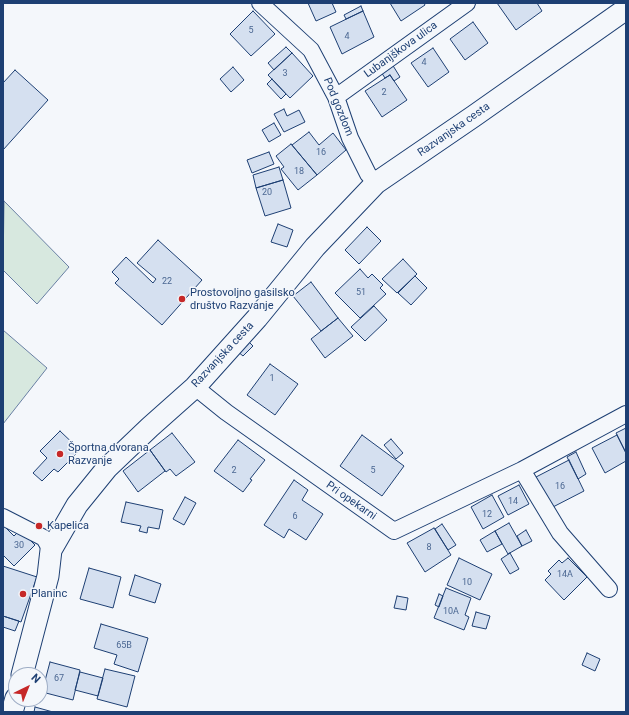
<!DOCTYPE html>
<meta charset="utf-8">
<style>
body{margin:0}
#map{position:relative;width:629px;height:715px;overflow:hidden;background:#f4f7fb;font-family:Roboto,sans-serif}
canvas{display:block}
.frame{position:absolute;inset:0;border:4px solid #1d3f73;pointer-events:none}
.north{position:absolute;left:8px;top:667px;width:40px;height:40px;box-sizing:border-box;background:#f4f7fb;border:1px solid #9eadc5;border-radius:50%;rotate:43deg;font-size:11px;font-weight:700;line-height:16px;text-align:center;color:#1d3f73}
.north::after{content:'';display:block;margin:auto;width:14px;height:18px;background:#c62828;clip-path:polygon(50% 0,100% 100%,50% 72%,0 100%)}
</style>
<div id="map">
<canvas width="629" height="715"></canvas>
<div class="frame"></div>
<div class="north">N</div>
</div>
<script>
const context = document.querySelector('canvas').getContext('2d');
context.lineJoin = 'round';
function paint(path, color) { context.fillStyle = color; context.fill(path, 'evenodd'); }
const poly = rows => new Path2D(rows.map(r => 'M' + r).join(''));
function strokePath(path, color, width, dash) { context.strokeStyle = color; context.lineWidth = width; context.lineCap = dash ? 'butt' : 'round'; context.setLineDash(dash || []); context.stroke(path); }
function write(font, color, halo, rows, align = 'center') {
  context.font = font + ' Roboto,sans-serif'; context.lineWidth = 3; context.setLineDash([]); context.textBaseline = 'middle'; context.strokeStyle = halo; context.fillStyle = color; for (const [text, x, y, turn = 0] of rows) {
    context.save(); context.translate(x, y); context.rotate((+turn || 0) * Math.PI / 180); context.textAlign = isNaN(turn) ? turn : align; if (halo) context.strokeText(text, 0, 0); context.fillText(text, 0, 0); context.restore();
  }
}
const green = poly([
 [4,201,69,267,37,304,3,270,4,201],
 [3,330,47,368,3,424,3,330]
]);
const building = poly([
 [308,3,332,3,336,12,316,21,308,3],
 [390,3,424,3,425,5,401,21,390,3],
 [497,3,537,3,542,11,516,30,497,3],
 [361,6,363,11,346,19,344,15,361,6],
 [253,11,275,34,251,56,230,34,253,11],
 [363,11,374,37,342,54,330,27,363,11],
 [473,22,488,43,465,60,450,39,473,22],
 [286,47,292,53,274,70,268,63,286,47],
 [433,48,449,72,428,87,411,63,433,48],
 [292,53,313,76,290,98,268,75,292,53],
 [392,64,400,77,394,81,390,75,385,78,381,72,392,64],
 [233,67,244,80,231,92,220,79,233,67],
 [15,70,48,100,3,150,3,83,15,70],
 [390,75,407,100,382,117,365,91,390,75],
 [272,79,286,94,281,99,267,84,272,79],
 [284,109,287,116,299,110,305,122,284,132,274,114,284,109],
 [274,123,281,135,269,142,262,130,274,123],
 [309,132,319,145,333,133,346,150,317,175,292,145,309,132],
 [291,144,317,175,298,190,281,169,284,167,276,156,291,144],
 [269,152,274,164,252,173,247,160,269,152],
 [279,167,283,180,256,188,253,175,279,167],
 [283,180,291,208,265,216,256,188,283,180],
 [278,224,293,230,287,247,271,242,278,224],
 [367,227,381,241,359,264,345,250,367,227],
 [158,240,202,280,162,325,115,283,119,279,112,272,126,257,153,283,156,279,137,263,158,240],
 [403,259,417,274,397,293,382,279,403,259],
 [360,269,368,278,372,274,383,285,380,288,386,294,360,318,335,293,360,269],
 [415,276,427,288,411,305,398,293,415,276],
 [311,282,338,318,321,331,293,296,311,282],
 [374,306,387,320,365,341,351,327,374,306],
 [338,318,353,336,325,358,311,339,338,318],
 [247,340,253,346,243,356,237,351,247,340],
 [270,364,298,384,275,415,247,395,270,364],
 [626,428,626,453,616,433,626,428],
 [60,431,80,450,58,472,54,469,42,481,33,473,47,458,40,451,60,431],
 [172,433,195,462,176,476,170,469,166,472,150,450,172,433],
 [362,435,404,466,382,496,340,466,362,435],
 [617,435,626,453,626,461,605,473,592,448,617,435],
 [391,439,403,453,396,459,384,445,391,439],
 [238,440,265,460,250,479,252,480,243,492,214,471,238,440],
 [150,450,165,471,138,492,123,471,150,450],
 [576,452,586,474,578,479,567,457,576,452],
 [569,460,584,491,551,508,536,477,569,460],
 [294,480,308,490,302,500,323,514,306,540,289,529,284,538,264,525,294,480],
 [519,485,529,504,508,515,498,496,519,485],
 [492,495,504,517,483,529,471,507,492,495],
 [185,497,196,503,184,525,173,519,185,497],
 [126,502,163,510,159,529,148,527,147,533,139,531,141,526,121,522,126,502],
 [509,523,522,546,508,554,495,531,509,523],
 [442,524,456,545,448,550,435,529,442,524],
 [3,525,14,536,20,530,35,545,14,566,3,555,3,525],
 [434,528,451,555,425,572,407,543,434,528],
 [526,530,532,541,522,546,517,536,526,530],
 [495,531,502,544,487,552,480,540,495,531],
 [510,553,519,569,510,574,501,559,510,553],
 [459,558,492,574,480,600,447,585,459,558],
 [568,558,587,577,564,600,545,580,551,574,548,571,559,560,562,563,568,558],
 [3,566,37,577,21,622,3,616,3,566],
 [89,568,121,577,113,608,80,599,89,568],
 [135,575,161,584,155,603,129,595,135,575],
 [446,588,471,598,465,615,469,617,464,630,434,618,446,588],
 [439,594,443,596,439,607,435,605,439,594],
 [397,596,408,598,406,610,394,608,397,596],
 [476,612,490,616,486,629,472,626,476,612],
 [3,616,19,621,15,631,3,627,3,616],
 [101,624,148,638,138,672,114,664,117,655,94,648,101,624],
 [587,653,600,659,595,671,582,665,587,653],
 [50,662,80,670,73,700,42,692,50,662],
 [105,669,135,676,127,707,97,699,105,669],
 [80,672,103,678,98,696,75,690,80,672],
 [35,707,53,712,34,712,35,707]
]);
const minor = poly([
 [260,3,311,50,336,97,350,138,368,174,376,183],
 [336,97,467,3],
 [195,387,226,412,394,531,522,470,626,414],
 [522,470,560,533,609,589],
 [3,517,44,538,51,550]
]);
const tertiary = poly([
 [22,675,48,576,51,550,77,505,107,468,150,427,195,387,257,318,315,247,376,183,474,116,626,9],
 [12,712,16,698]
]);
const markers = [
 [182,299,4,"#c62828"],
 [60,454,4,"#c62828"],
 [39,526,4,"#c62828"],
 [23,594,4,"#c62828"]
];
const numberNames = [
 ["5",251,31],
 ["4",347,37],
 ["4",424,63],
 ["3",285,74],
 ["2",384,93],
 ["16",321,153],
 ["18",299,172],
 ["20",267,193],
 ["22",167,282],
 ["51",361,293],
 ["1",272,379],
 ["2",234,471],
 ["5",373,471],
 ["16",560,487],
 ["14",513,502],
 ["12",487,515],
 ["6",295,517],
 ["30",19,546],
 ["8",429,548],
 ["14A",565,575],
 ["10",467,583],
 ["10A",451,612],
 ["65B",124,646],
 ["67",59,679]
];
const streetNames = [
 ["Lubanjškova ulica",401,50,-36],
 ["Pod gozdom",338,107,68],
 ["Razvanjska cesta",454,130,-35],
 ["Razvanjska cesta",223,355,-47],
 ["Pri opekarni",351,501,35]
];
const poiNames = [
 ["Prostovoljno gasilsko",190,293],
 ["društvo Razvanje",190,306],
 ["Športna dvorana",68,448],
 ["Razvanje",68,461],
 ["Kapelica",47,526],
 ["Planinc",31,594]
];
paint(green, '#d7e8df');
strokePath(green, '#687fa3', 1);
paint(building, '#d5e0f0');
strokePath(building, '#1d3f73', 1);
strokePath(minor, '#1d3f73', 18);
strokePath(tertiary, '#1d3f73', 23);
strokePath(minor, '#f4f7fb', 16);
strokePath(tertiary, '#f4f7fb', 21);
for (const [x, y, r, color] of markers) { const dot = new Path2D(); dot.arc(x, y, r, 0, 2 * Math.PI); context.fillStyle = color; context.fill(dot); strokePath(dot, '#f4f7fb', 1.5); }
write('9px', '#4b6792', null, numberNames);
write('11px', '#1d3f73', '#f4f7fb', streetNames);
write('11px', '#1d3f73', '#f4f7fb', poiNames, 'left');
</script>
